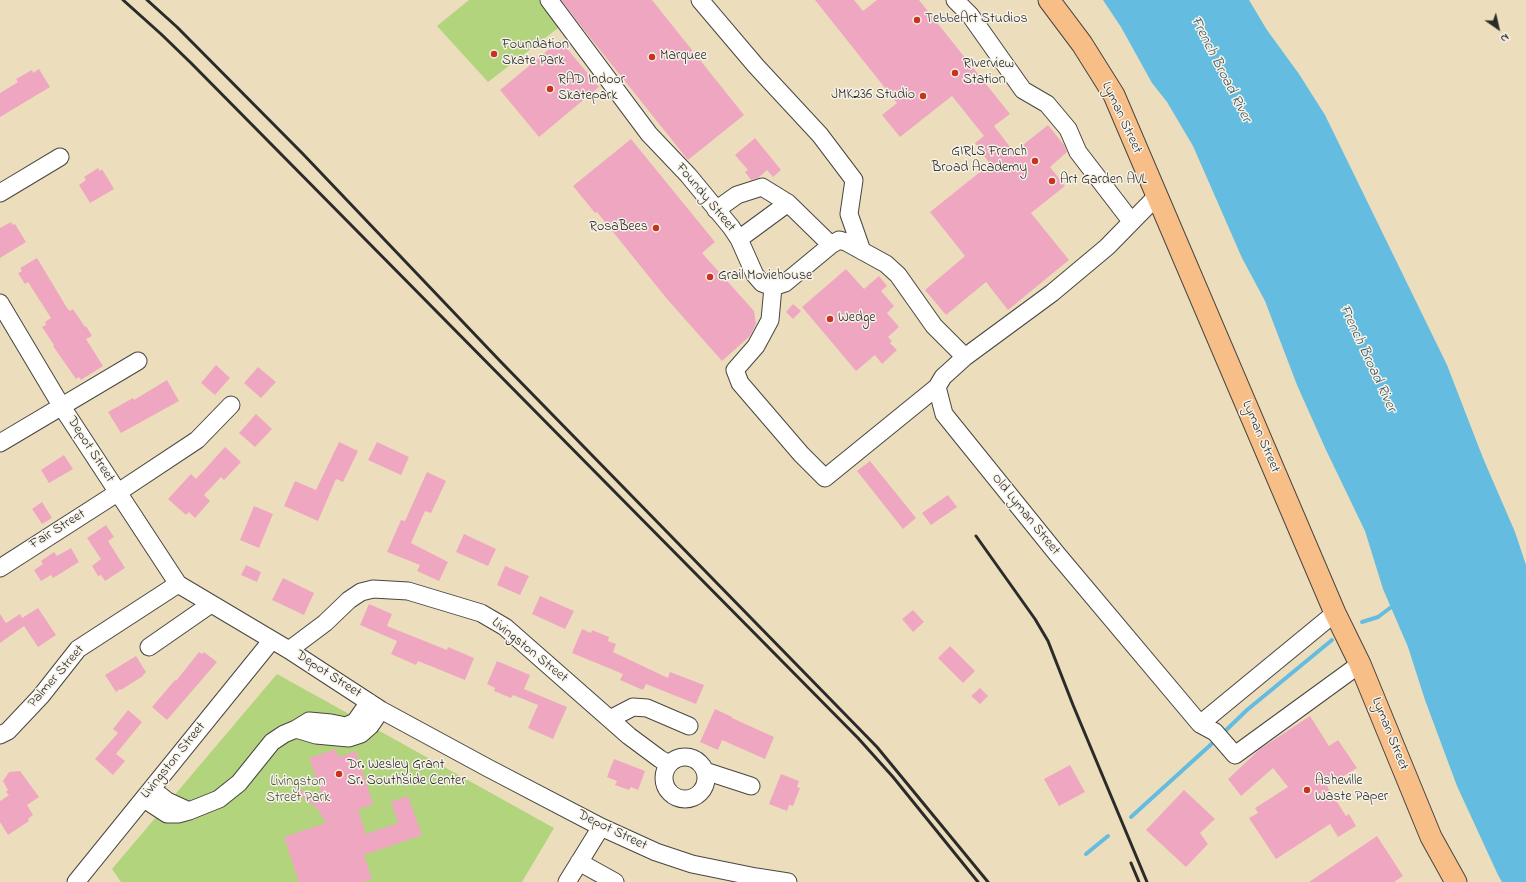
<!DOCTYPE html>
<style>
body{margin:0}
#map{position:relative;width:1526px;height:882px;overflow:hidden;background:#ecdebc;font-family:"Indie Flower",sans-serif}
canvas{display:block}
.north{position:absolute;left:1478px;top:8px;width:40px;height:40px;-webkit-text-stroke:3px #f7f3e8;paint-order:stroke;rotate:146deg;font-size:11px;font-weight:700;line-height:16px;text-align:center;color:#2b2b2b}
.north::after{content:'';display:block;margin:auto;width:14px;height:18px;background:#2b2b2b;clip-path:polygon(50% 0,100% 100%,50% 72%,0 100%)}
</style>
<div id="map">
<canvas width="1526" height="882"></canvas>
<div class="north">N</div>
</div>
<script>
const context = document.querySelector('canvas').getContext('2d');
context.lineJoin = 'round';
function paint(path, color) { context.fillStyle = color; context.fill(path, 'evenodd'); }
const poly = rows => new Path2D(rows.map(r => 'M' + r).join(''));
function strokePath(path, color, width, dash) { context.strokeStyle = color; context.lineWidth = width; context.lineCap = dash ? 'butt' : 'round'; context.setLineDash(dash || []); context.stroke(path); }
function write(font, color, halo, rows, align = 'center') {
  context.font = font + ' "Indie Flower",sans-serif'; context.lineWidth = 3; context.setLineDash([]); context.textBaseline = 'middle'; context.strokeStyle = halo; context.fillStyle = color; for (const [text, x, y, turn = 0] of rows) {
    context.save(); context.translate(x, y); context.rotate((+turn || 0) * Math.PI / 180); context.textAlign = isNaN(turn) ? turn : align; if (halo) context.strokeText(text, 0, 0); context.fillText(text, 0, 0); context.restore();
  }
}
const green = poly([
 [469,0,541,0,562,25,488,82,437,26],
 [277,674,554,828,522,882,121,882,112,869]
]);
const water = poly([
 [1103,0,1249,0,1267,30,1299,74,1325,115,1447,365,1483,458,1515,532,1526,565,1526,882,1502,882,1498,875,1457,786,1425,700,1408,647,1383,589,1365,531,1326,450,1297,385,1265,301,1242,258,1193,146,1167,102,1152,83,1121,27]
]);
const stream = poly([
 [1362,622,1378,617,1394,605],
 [1222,734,1247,710,1332,640],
 [1131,817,1217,739],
 [1086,854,1108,836]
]);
const building = poly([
 [561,0,652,0,744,115,688,160,588,35],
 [815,0,854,0,863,11,877,0,919,0,1010,114,994,126,1014,152,1048,125,1064,145,1067,152,1050,167,1065,186,1031,213,1069,260,1008,310,986,282,946,315,925,290,965,256,930,212,990,164,975,143,984,136,952,96,900,137,882,115,897,103],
 [560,40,599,87,539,137,500,90],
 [39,69,50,87,0,117,0,93,18,82,16,79,32,70,33,73],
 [755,138,781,170,773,177,767,170,758,178,751,180,745,172,748,170,735,155],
 [631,139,715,242,702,253,754,311,756,324,750,336,722,361,667,299,597,212,595,213,573,186],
 [98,168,100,171,102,169,114,189,90,203,79,185,86,180,84,177],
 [11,222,13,225,15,224,26,242,0,258,0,228],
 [37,258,67,308,70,311,73,309,85,327,86,326,92,336,86,339,103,366,81,380,79,377,76,379,53,346,54,345,42,327,46,325,45,322,51,318,28,282,25,284,18,273,22,271,20,268],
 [846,269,864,289,879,276,887,286,881,291,894,306,887,313,899,327,888,337,892,341,890,343,897,350,882,364,875,355,856,371,802,307],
 [793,304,801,311,793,319,786,312],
 [216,365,230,378,215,395,201,383],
 [258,367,276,382,261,398,244,383],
 [167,380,179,401,121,433,108,412,133,398,134,400],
 [256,414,272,429,255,447,239,433],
 [339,442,358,451,343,482,336,479,318,521,284,506,295,481,316,490],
 [377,442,409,457,401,475,368,460],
 [225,447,241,462,224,480,221,477,204,495,210,501,195,518,189,512,186,515,168,499,191,474,196,479],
 [64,455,73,469,49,483,41,470],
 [870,461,916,518,903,529,857,471],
 [427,472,446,481,431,513,425,511,411,543,448,562,439,581,417,571,420,565,387,552,401,520,405,521],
 [948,495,957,507,931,525,922,513],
 [42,502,52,518,42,524,32,509],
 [254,506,273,514,259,548,240,540],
 [106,525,114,537,108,541,125,568,105,581,101,575,98,576,92,566,101,559,87,538],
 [464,534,496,549,488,566,456,552],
 [71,548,79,562,53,578,51,575,41,581,34,570,43,564,41,561,54,552,57,556],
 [246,565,261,572,257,582,241,575],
 [505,566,529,576,520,595,497,585],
 [283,578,314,593,304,615,272,600],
 [540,596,574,611,565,629,532,614],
 [369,604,392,614,387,626,447,650,448,647,474,658,465,680,418,661,416,665,391,654,397,641,360,625],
 [38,608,56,635,38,647,24,626,0,643,0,614,6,623,20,614,22,618],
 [913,610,924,622,913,632,902,619],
 [582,629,591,633,592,630,609,637,608,641,616,644,613,652,668,678,670,672,704,685,696,704,646,684,643,690,620,680,623,674,572,653],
 [950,646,975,671,963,683,938,658],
 [199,652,202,654,204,652,217,662,167,720,152,707,175,680,176,681],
 [136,656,146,672,143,675,143,676,121,690,120,689,116,692,105,675],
 [497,661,530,675,524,689,567,707,553,739,528,728,538,705,513,695,511,698,494,691,495,688,487,684],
 [980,688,988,696,980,704,971,696],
 [715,709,732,717,732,718,774,737,765,759,722,740,718,750,700,742],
 [128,710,142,722,116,754,125,761,113,775,95,759,118,733,113,729],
 [1310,716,1329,746,1338,740,1357,768,1327,786,1346,816,1349,814,1356,826,1338,837,1330,824,1276,859,1249,818,1258,813,1255,808,1288,787,1273,768,1241,796,1228,779,1260,749],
 [336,749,339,757,356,751,373,804,358,810,366,834,398,823,391,802,408,796,422,835,364,855,372,879,363,882,299,882,284,837,326,823,316,807,292,790,293,788,323,797,309,758],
 [614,759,645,771,638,790,631,787,629,790,615,785,617,781,607,777],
 [1070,765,1085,792,1059,806,1044,779],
 [20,771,39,797,27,805,33,815,28,819,29,821,8,835,0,822,0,801,9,795,6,792,8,790,3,781,9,772],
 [781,774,799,781,797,787,800,788,793,806,789,805,787,811,769,804],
 [1184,790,1215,819,1200,833,1208,844,1186,867,1146,830],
 [1377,836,1403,876,1394,882,1309,882]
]);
const minor = poly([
 [549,0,649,134,688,175,731,227,739,239,755,275,762,283,773,287,785,283,831,245,839,240,846,242,886,264,898,275,934,326,965,357],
 [700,0,756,66,820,135,854,180,849,214,862,251],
 [955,0,970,15,1023,90,1047,104,1068,129,1078,152,1131,221],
 [0,193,60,157],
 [1156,197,1107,247,1052,293,965,357,943,377,937,387,944,414,1057,554,1200,724,1335,613],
 [716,210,737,195,762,187,788,203,831,245],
 [739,239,788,203],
 [773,287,770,320,756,346,735,370,740,383,801,454,825,478,937,387],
 [0,303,62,407,178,584,289,650,381,710,488,768,601,827,656,852,692,864,756,877,788,882],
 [0,443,138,361],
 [0,568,117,493,197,440,231,405],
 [149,647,211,604],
 [289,650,325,623,349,600,361,592,373,589,408,591,481,613,505,627,629,736,660,759,669,764],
 [610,719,633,707,647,708,689,726],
 [1200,724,1215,732,1235,755,1360,664],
 [296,729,316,735,349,738,361,734,370,726,381,710],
 [0,735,8,731,41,696,78,649,178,584],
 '664 778a21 21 0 1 1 42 0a21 21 0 1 1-42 0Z',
 [705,771,751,786],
 [152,789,167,801,189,811],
 [144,799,167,814,178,814,189,811,219,799,239,783,272,742,284,734,296,729,309,721,331,723,346,726,355,722,369,702],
 [579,862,615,882],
 [76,882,272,640],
 [567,882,601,827]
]);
const major = poly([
 [1049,0,1082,44,1114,95,1335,613,1360,664,1431,837,1456,882]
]);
const rail = poly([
 [123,0,161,34,191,63,858,738,893,777,978,882],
 [147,0,177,27,303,154,501,362,877,747,988,882],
 [976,536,1035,619,1048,641,1073,705,1147,882],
 [1131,863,1139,882]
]);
const markers = [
 [917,20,4,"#c8321e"],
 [494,54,4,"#c8321e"],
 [652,57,4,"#c8321e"],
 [955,73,4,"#c8321e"],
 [550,89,4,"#c8321e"],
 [923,96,4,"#c8321e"],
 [1035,161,4,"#c8321e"],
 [1052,181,4,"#c8321e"],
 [656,228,4,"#c8321e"],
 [710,277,4,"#c8321e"],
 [830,319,4,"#c8321e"],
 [339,774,4,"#c8321e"],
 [1307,790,4,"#c8321e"]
];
const poiNames = [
 ["TebbeArt Studios",925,20],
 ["Foundation",502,46],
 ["Skate Park",502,62],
 ["Marquee",660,57],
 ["RIverview",963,65],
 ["Station",963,81],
 ["RAD Indoor",558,81],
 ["Skatepark",558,97],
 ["JMK236 Studio",915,96,"right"],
 ["GIRLS French",1027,153,"right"],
 ["Broad Academy",1027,169,"right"],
 ["Art Garden AVL",1060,181],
 ["RosaBees",648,228,"right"],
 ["Grail Moviehouse",718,277],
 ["Wedge",838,319],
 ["Dr. Wesley Grant",347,766],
 ["Sr. Southside Center",347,782],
 ["Asheville",1315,782],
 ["Waste Paper",1315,798]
];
const streetNames = [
 ["Lyman Street",1121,118,65],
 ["Foundy Street",705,198,50],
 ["Lyman Street",1260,437,67],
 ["Depot Street",90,450,57],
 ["Old Lyman Street",1025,515,51],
 ["Fair Street",58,530,-32],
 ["Livingston Street",529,651,39],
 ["Depot Street",328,675,33],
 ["Palmer Street",57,677,-49],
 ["Lyman Street",1389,734,68],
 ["Livingston Street",174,761,-51],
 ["Depot Street",612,831,26]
];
const parkNames = [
 ["Livingston",298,783],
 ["Street Park",298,799]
];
const waterNames = [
 ["French Broad River",1220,70,63],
 ["French Broad River",1367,359,65]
];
paint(green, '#b1d47d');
paint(water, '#64bce1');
strokePath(stream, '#64bce1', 4);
paint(building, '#efa7c1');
strokePath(minor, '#484641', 19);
strokePath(major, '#484641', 23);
strokePath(minor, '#fff', 17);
strokePath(major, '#f7be87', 21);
strokePath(rail, '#2b2b2b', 3);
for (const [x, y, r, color] of markers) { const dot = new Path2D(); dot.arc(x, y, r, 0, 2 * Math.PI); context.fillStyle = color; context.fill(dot); strokePath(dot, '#f7f3e8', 1.5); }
write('14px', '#2b2b2b', '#f7f3e8', poiNames, 'left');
write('14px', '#2b2b2b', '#f7f3e8', streetNames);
write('14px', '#4c5540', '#f7f3e8', parkNames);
write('italic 15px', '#3c5662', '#f7f3e8', waterNames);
</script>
